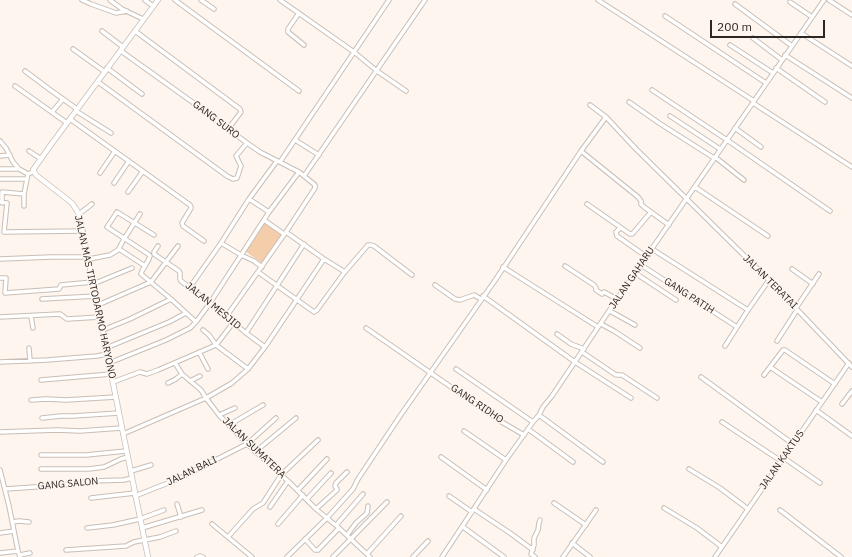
<!DOCTYPE html>
<style>
body{margin:0}
#map{position:relative;width:852px;height:557px;overflow:hidden;background:#fef5ee;font-family:"IBM Plex Sans",sans-serif}
canvas{display:block}
.scale{position:absolute;left:710px;top:20px;width:115px;height:18px;box-sizing:border-box;border:2px solid #2b2724;border-top:0;padding-left:5px;font-size:12px;line-height:14px;white-space:nowrap;color:#2b2724;-webkit-text-stroke:3px #fef5ee;paint-order:stroke}
</style>
<div id="map">
<canvas width="852" height="557"></canvas>
<div class="scale">200 m</div>
</div>
<script>
const context = document.querySelector('canvas').getContext('2d');
context.lineJoin = 'round';
function paint(path, color) { context.fillStyle = color; context.fill(path, 'evenodd'); }
const poly = rows => new Path2D(rows.map(r => 'M' + r).join(''));
function strokePath(path, color, width, dash) { context.strokeStyle = color; context.lineWidth = width; context.lineCap = dash ? 'butt' : 'round'; context.setLineDash(dash || []); context.stroke(path); }
function write(font, color, halo, rows, align = 'center') {
  context.font = font + ' "IBM Plex Sans",sans-serif'; context.lineWidth = 3; context.setLineDash([]); context.textBaseline = 'middle'; context.strokeStyle = halo; context.fillStyle = color; for (const [text, x, y, turn = 0] of rows) {
    context.save(); context.translate(x, y); context.rotate((+turn || 0) * Math.PI / 180); context.textAlign = isNaN(turn) ? turn : align; if (halo) context.strokeText(text, 0, 0); context.fillText(text, 0, 0); context.restore();
  }
}
const green = poly([
 [264,222,283,235,263,264,245,251]
]);
const minor = poly([
 [82,0,91,4,116,13,127,11],
 [110,0,122,9,143,19],
 [145,0,153,6],
 [175,0,299,91],
 [201,0,214,9],
 [280,0,354,52,377,71,406,91],
 [598,0,754,101],
 [829,0,852,15],
 [790,2,812,17],
 [735,4,792,46],
 [299,13,288,29,288,32,304,45],
 [665,16,766,83],
 [102,31,123,47],
 [135,31,240,109,241,112,228,129],
 [801,33,852,66],
 [753,38,782,60],
 [730,45,773,73],
 [73,49,105,72],
 [121,51,195,104,247,143,260,152,299,172,315,185,315,188,286,232,226,317],
 [785,55,852,98],
 [107,68,142,94],
 [776,68,825,102],
 [25,71,49,89,77,109],
 [98,82,227,176,233,179,237,178,241,166,236,156,247,143],
 [15,86,67,123],
 [652,90,727,140,830,211],
 [629,102,659,123,714,158],
 [753,103,852,167],
 [590,105,606,117,636,149,769,280,852,367],
 [76,111,111,133],
 [52,112,63,99],
 [670,116,720,149],
 [70,119,190,205,191,207,191,208,182,223,183,226,204,241],
 [735,128,761,147],
 [295,140,319,155],
 [0,141,6,148,13,162,19,169,28,174,33,172],
 [29,151,41,159],
 [581,151,638,197,641,201,641,204,644,207,669,225],
 [0,156,10,155],
 [715,157,744,180],
 [280,162,389,0],
 [0,169,19,169],
 [100,173,115,151],
 [304,176,425,0],
 [0,179,27,179],
 [114,183,129,161],
 [695,187,768,236],
 [128,192,143,171],
 [249,199,269,212],
 [0,202,7,203,4,232,83,231],
 [2,203,2,192,24,194],
 [587,204,630,234,632,234,634,232,651,212],
 [24,206,24,194,28,174],
 [79,214,92,204],
 [264,220,284,234],
 [620,228,616,232,617,236,647,257],
 [286,232,324,259,345,272],
 [154,235,117,212,107,227,148,254,150,256,149,259,142,271,141,274,171,299,196,322,210,303,269,212,299,172],
 [221,243,241,255,254,261,262,267],
 [158,246,154,252,154,254,179,271,180,273,180,279,181,281,210,303,246,333,265,347],
 [119,249,145,266],
 [652,249,748,310],
 [0,259,51,257,88,257],
 [89,259,110,255,118,250,124,239,140,214],
 [641,265,737,327],
 [565,266,594,285,596,288,596,290,602,294,604,292,617,299],
 [503,267,598,327],
 [792,269,813,284],
 [258,272,314,312,317,310,344,273,368,245,371,245,374,246,412,275],
 [635,273,676,300],
 [0,278,6,278,5,293,59,289,61,285,93,282],
 [93,284,132,268],
 [435,285,455,299,460,300,474,295,481,299],
 [190,287,221,243,249,199,277,161],
 [483,296,575,362,631,398],
 [42,299,96,296],
 [98,305,151,282,178,246],
 [796,308,819,274],
 [610,311,635,325],
 [31,316,33,328],
 [0,317,60,314,67,319,100,317],
 [601,324,614,331,640,348],
 [366,328,500,421,524,435],
 [103,330,130,319,171,299],
 [203,330,209,335,216,345,248,369],
 [246,333,304,244],
 [557,334,571,344,584,349],
 [777,341,797,310],
 [725,346,748,310,769,280],
 [29,348,30,361],
 [106,348,169,322,186,313],
 [199,352,208,369],
 [582,352,616,375,622,375,657,398],
 [0,362,47,360,97,356,107,354],
 [109,363,166,340,190,328,196,322],
 [175,363,182,374,201,390,206,398,219,415,247,444,288,481,316,509,339,528,370,557],
 [770,367,822,402],
 [456,369,533,422],
 [764,375,783,350,785,350,835,384],
 [701,377,793,444],
 [41,380,111,374],
 [190,381,200,376],
 [113,382,137,373,140,372,147,374,158,370,216,345,233,323],
 [168,383,176,379,182,374],
 [31,400,46,399,66,400,116,397],
 [842,404,852,391],
 [816,410,852,436],
 [219,415,235,408],
 [539,415,603,462],
 [42,418,61,416,73,416,119,413],
 [722,422,781,461],
 [229,425,263,405],
 [528,429,573,462],
 [464,431,506,460],
 [0,432,57,430,80,431,122,428],
 [123,434,206,398,232,383,248,369,265,347,324,259],
 [255,452,296,418],
 [41,455,86,455,126,451],
 [441,457,487,490],
 [784,458,820,483],
 [41,469,89,469,104,467,121,459,128,457],
 [689,469,720,488,748,509],
 [0,470,9,506,18,551,20,557],
 [131,471,151,465],
 [5,489,64,485,91,481,124,480,132,478],
 [298,490,327,459],
 [135,496,178,479,239,448,247,444,276,418],
 [449,496,472,512],
 [91,498,135,493],
 [307,499,331,473],
 [554,503,586,525],
 [177,504,181,517],
 [270,507,288,481],
 [664,508,697,528,722,547],
 [316,509,337,490,337,489,335,486,336,483,347,472],
 [474,509,510,533,533,550],
 [780,510,841,557],
 [12,522,19,521,29,522],
 [212,524,252,557],
 [278,524,303,495],
 [337,526,338,523,363,494],
 [463,527,504,557],
 [87,528,113,525,140,519,164,510],
 [142,528,202,510],
 [0,533,14,531],
 [347,535,356,523,367,513,368,506],
 [228,537,253,509,263,503,281,475,318,440],
 [305,539,315,550,318,550,339,528],
 [572,543,590,557],
 [66,550,126,546,134,542,160,537,176,531],
 [0,553,18,551],
 [367,554,401,516],
 [20,555,30,553],
 [197,557,200,556,203,557],
 [287,557,327,518,353,489,358,479,400,416,496,279,581,151,606,117],
 [333,557,387,502],
 [413,557,428,541],
 [442,557,506,460,533,422,539,415,543,407,552,396,617,299,824,0],
 [535,557,531,554,534,545,534,538,538,530,539,523,540,520],
 [563,557,596,510],
 [715,557,849,363]
]);
const tertiary = poly([
 [148,557,79,214,72,203,36,175,33,170,50,146,158,0]
]);
const streetNames = [
 ["GANG SURO",216,120,37],
 ["JALAN GAHARU",632,278,-56],
 ["JALAN TERATAI",770,282,45],
 ["GANG PATIH",689,296,33],
 ["JALAN MAS TIRTODARMO HARYONO",95,297,78],
 ["JALAN MESJID",213,306,39],
 ["GANG RIDHO",477,404,34],
 ["JALAN SUMATERA",254,448,44],
 ["JALAN KAKTUS",782,460,-55],
 ["JALAN BALI",192,471,-26],
 ["GANG SALON",68,484,-5]
];
paint(green, '#f4cdab');
strokePath(minor, '#c8beb6', 5.5);
strokePath(tertiary, '#c8beb6', 6);
strokePath(minor, '#fff', 3.5);
strokePath(tertiary, '#fff', 4.5);
write('10px', '#2b2724', '#fef5ee', streetNames);
</script>
